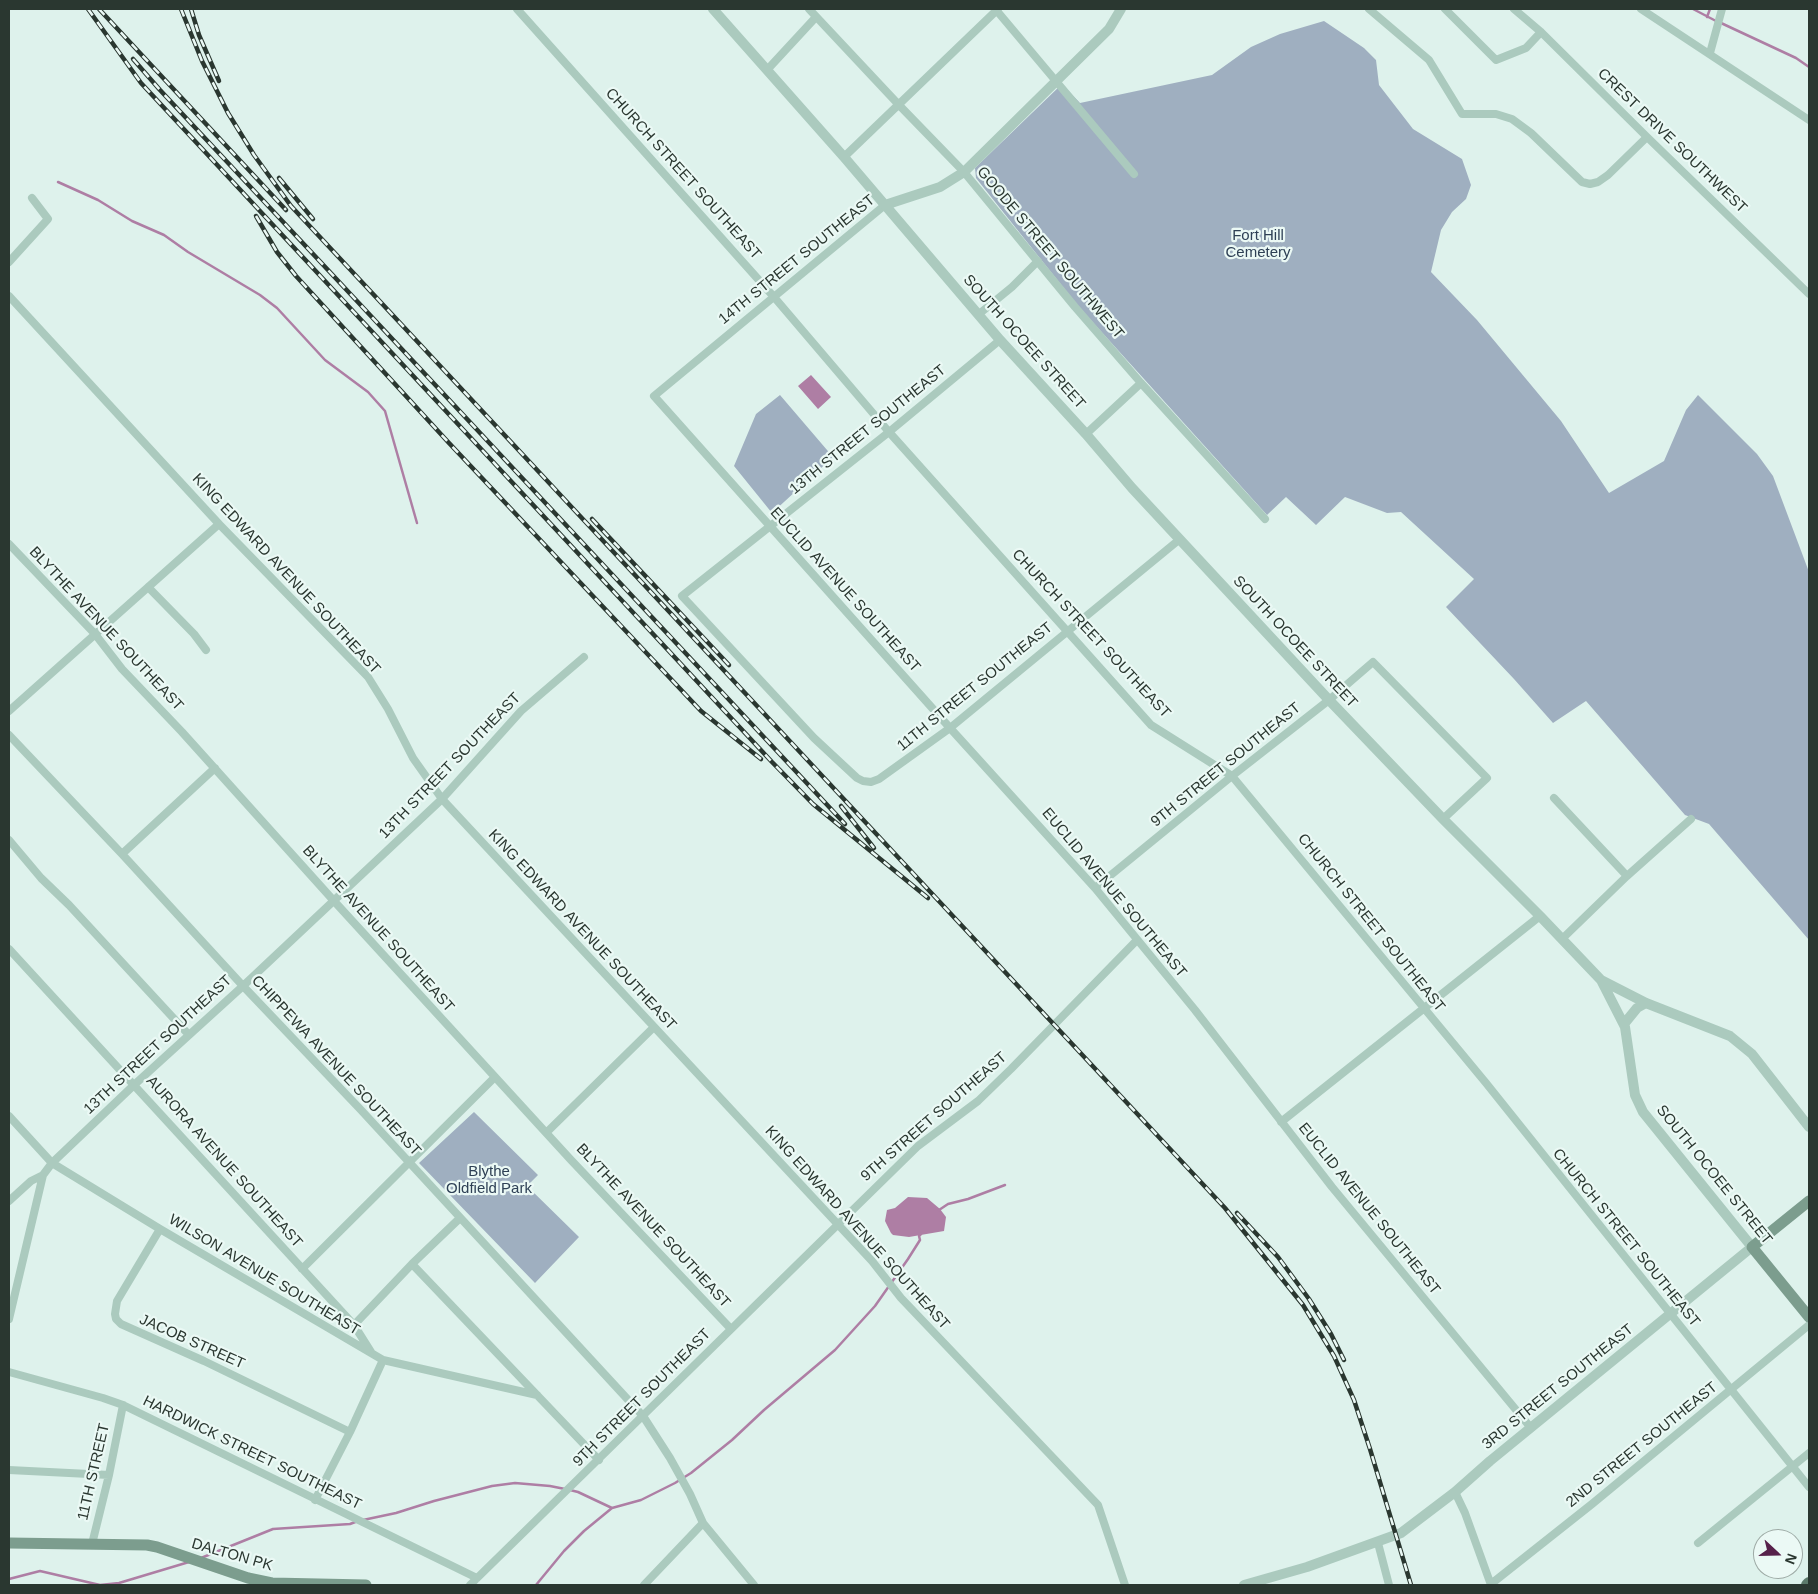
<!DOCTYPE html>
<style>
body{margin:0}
#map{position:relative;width:1818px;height:1594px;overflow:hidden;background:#def2ec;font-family:Helvetica,sans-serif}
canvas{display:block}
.frame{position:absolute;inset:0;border:10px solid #2a3730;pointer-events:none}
.north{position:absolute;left:1753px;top:1529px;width:50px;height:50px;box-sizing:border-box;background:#ebf9f5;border:1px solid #9eaba6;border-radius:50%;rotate:111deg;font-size:14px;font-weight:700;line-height:20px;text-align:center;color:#2a3730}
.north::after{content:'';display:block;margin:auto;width:18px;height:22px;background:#57214b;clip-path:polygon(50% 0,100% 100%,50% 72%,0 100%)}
</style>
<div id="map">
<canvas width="1818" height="1594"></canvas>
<div class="frame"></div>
<div class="north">N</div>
</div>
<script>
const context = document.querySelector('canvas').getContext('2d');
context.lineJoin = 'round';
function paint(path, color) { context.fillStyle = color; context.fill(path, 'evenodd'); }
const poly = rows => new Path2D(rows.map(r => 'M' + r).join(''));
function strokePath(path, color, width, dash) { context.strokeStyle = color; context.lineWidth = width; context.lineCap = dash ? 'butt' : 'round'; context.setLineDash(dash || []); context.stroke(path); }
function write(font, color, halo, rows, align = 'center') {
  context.font = font + ' Helvetica,sans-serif'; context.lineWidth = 4.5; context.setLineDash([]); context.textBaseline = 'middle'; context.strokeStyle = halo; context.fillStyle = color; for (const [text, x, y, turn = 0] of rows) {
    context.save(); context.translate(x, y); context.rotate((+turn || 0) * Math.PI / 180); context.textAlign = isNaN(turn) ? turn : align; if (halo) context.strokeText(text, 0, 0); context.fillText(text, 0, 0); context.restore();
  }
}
const green = poly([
 [1324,21,1364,48,1376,60,1379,85,1413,129,1462,159,1471,185,1466,199,1452,212,1441,230,1431,272,1477,320,1561,421,1609,493,1664,461,1686,410,1698,395,1757,454,1773,476,1809,572,1809,940,1709,824,1685,815,1586,701,1553,723,1514,679,1446,607,1474,579,1401,512,1387,513,1345,497,1316,525,1286,497,1267,515,1078,306,976,178,975,168,1062,84,1080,103,1212,75,1251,47,1280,34],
 [780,395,833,457,772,513,734,466,756,414],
 [474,1112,538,1175,527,1186,579,1237,535,1283,419,1163]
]);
const water = poly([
 [811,375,831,397,818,409,798,386],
 [908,1197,927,1198,940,1209,946,1217,944,1231,909,1237,893,1235,891,1233,885,1221,887,1210,895,1208]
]);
const stream = poly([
 [1693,9,1716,21],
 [1707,17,1710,9],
 [1721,23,1796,58,1809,67],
 [58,182,98,200,132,221,164,235,188,252,260,295,277,308,325,360,368,392,385,411,417,523],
 [939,1210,948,1204,968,1199,1005,1185],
 [570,1490,578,1492,612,1508],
 [363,1520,396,1513,434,1501,492,1486,515,1483,550,1486,565,1489],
 [201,1558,273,1529,350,1524,358,1521],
 [9,1579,40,1571,100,1585,119,1583,189,1562],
 [536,1585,564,1551,584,1531,612,1508,641,1500,675,1483,691,1473,732,1440,764,1410,835,1350,875,1306,908,1259,920,1240,919,1236,921,1234]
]);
const minor = poly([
 [517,9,774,297,889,432,1151,725,1232,776,1486,1083,1809,1487],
 [809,9,899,105,964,172,1075,307,1141,383,1265,519],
 [1369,9,1429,60,1462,114,1496,114,1512,119,1531,133,1582,182,1590,184,1598,182,1608,175,1647,137],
 [1445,9,1496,60,1526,48,1541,32],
 [1514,9,1541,32,1647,137,1809,294],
 [1641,9,1809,120],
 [997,11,1134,174],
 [1710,53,1722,9],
 [767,70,816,17],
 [844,157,998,9],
 [885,205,654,396,950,728,1095,888,1195,1010,1332,1187,1531,1428],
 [9,262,48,219,32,198],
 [9,296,219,524,368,677,388,709,413,758,442,799,872,1261,901,1298,1098,1505,1125,1585],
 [979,314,1012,287,1038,261],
 [1000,340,889,432,682,596,814,738,857,778,863,781,871,782,879,779,950,728,1180,539],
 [1086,434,1141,383],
 [9,544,95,634,122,669,182,732,334,901,571,1160,731,1329],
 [148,587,194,634,206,650],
 [9,711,219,524],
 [9,735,122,854,243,986,361,1110,643,1416,670,1458,690,1494,703,1523,754,1585],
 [1554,798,1627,876],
 [9,840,41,878,69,905,189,1035],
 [122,854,215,768],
 [1095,888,1232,776,1329,700,1373,662,1487,778,1443,819],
 [1562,939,1627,876,1691,819],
 [9,949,354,1325,371,1352],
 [9,1116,52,1163,160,1229,383,1360,537,1395],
 [1281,1122,1540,916],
 [547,1132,654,1027],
 [9,1201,31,1181,43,1175,52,1163,134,1085,243,986,442,799,521,711,584,657],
 [160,1229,117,1301,115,1314,116,1319,121,1324,204,1361,350,1432],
 [412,1264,599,1460],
 [302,1269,495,1077],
 [9,1319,43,1175],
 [354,1325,412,1264,460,1218],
 [9,1372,103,1398,123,1405,477,1578],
 [9,1470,109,1475],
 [1455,1492,1465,1513,1491,1585],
 [315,1500,350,1432,383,1360],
 [1378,1543,1389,1585],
 [1698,1543,1809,1453],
 [92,1544,109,1475,123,1405],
 [1491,1584,1592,1504,1809,1325],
 [470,1585,918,1146,978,1101,1011,1069,1137,940],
 [644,1585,703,1523]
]);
const tertiary = poly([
 [713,9,844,157,1000,340,1086,434,1132,488,1329,700,1443,819,1540,916,1601,980,1625,1027,1635,1095,1643,1112,1752,1247,1490,1461,1455,1492,1401,1533,1307,1567,1244,1585],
 [885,205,940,187,964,172,1109,29,1121,9],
 [1601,980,1646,1003,1730,1036,1752,1054,1809,1127],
 [1624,1024,1637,1008,1646,1003]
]);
const secondary = poly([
 [1809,1201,1752,1247,1809,1317],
 [9,1543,147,1545,157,1547,248,1578,272,1583,366,1585]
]);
const primary = poly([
 [1807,1585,1809,1583]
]);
const rail = poly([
 [88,9,141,83,772,762,813,804,928,898],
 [99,9,286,210],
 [181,9,202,61,228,113,254,155,291,206,1225,1208,1303,1305,1334,1356,1354,1400,1370,1449,1411,1585],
 [191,9,199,35,219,81],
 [133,59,160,90,845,824],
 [279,178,313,219],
 [256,216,277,252,296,276,449,443,701,711,761,759],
 [592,519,729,665],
 [841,806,874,848],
 [1237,1213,1278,1257,1309,1299,1331,1334,1344,1360]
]);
const streetNames = [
 ["CREST DRIVE SOUTHWEST",1672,141,44],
 ["CHURCH STREET SOUTHEAST",683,174,48],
 ["GOODE STREET SOUTHWEST",1050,253,50],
 ["14TH STREET SOUTHEAST",797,260,-39],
 ["SOUTH OCOEE STREET",1024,342,48],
 ["13TH STREET SOUTHEAST",868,430,-39],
 ["KING EDWARD AVENUE SOUTHEAST",286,574,47],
 ["EUCLID AVENUE SOUTHEAST",845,590,48],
 ["BLYTHE AVENUE SOUTHEAST",106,629,47],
 ["CHURCH STREET SOUTHEAST",1091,634,47],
 ["SOUTH OCOEE STREET",1295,642,47],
 ["11TH STREET SOUTHEAST",975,687,-39],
 ["9TH STREET SOUTHEAST",1226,765,-39],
 ["13TH STREET SOUTHEAST",450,766,-46],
 ["EUCLID AVENUE SOUTHEAST",1114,893,50],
 ["CHURCH STREET SOUTHEAST",1371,923,51],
 ["BLYTHE AVENUE SOUTHEAST",378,929,48],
 ["KING EDWARD AVENUE SOUTHEAST",582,930,47],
 ["13TH STREET SOUTHEAST",158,1045,-43],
 ["CHIPPEWA AVENUE SOUTHEAST",336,1066,47],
 ["9TH STREET SOUTHEAST",934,1117,-41],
 ["AURORA AVENUE SOUTHEAST",224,1162,48],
 ["SOUTH OCOEE STREET",1714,1175,51],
 ["EUCLID AVENUE SOUTHEAST",1369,1209,51],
 ["BLYTHE AVENUE SOUTHEAST",653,1226,47],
 ["KING EDWARD AVENUE SOUTHEAST",857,1228,48],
 ["CHURCH STREET SOUTHEAST",1626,1238,51],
 ["WILSON AVENUE SOUTHEAST",264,1275,31],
 ["JACOB STREET",192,1342,24],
 ["3RD STREET SOUTHEAST",1558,1387,-39],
 ["9TH STREET SOUTHEAST",642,1398,-45],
 ["2ND STREET SOUTHEAST",1642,1445,-39],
 ["HARDWICK STREET SOUTHEAST",252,1453,26],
 ["11TH STREET",94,1472,-77],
 ["DALTON PK",232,1555,16]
];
const parkNames = [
 ["Fort Hill",1258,236],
 ["Cemetery",1258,253],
 ["Blythe",489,1172],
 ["Oldfield Park",489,1189]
];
paint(green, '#9fafc0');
paint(water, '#ae7ea4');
strokePath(stream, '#ae7ea4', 2.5);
strokePath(minor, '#abcabe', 8);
strokePath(tertiary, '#abcabe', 10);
strokePath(secondary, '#7c9d8e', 11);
strokePath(primary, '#5b796a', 12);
strokePath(rail, '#2a3730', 4.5);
strokePath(rail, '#ebf9f5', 2.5, [8]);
write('15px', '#2a3730', '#ebf9f5', streetNames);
write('15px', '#2e4055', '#ebf9f5', parkNames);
</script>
